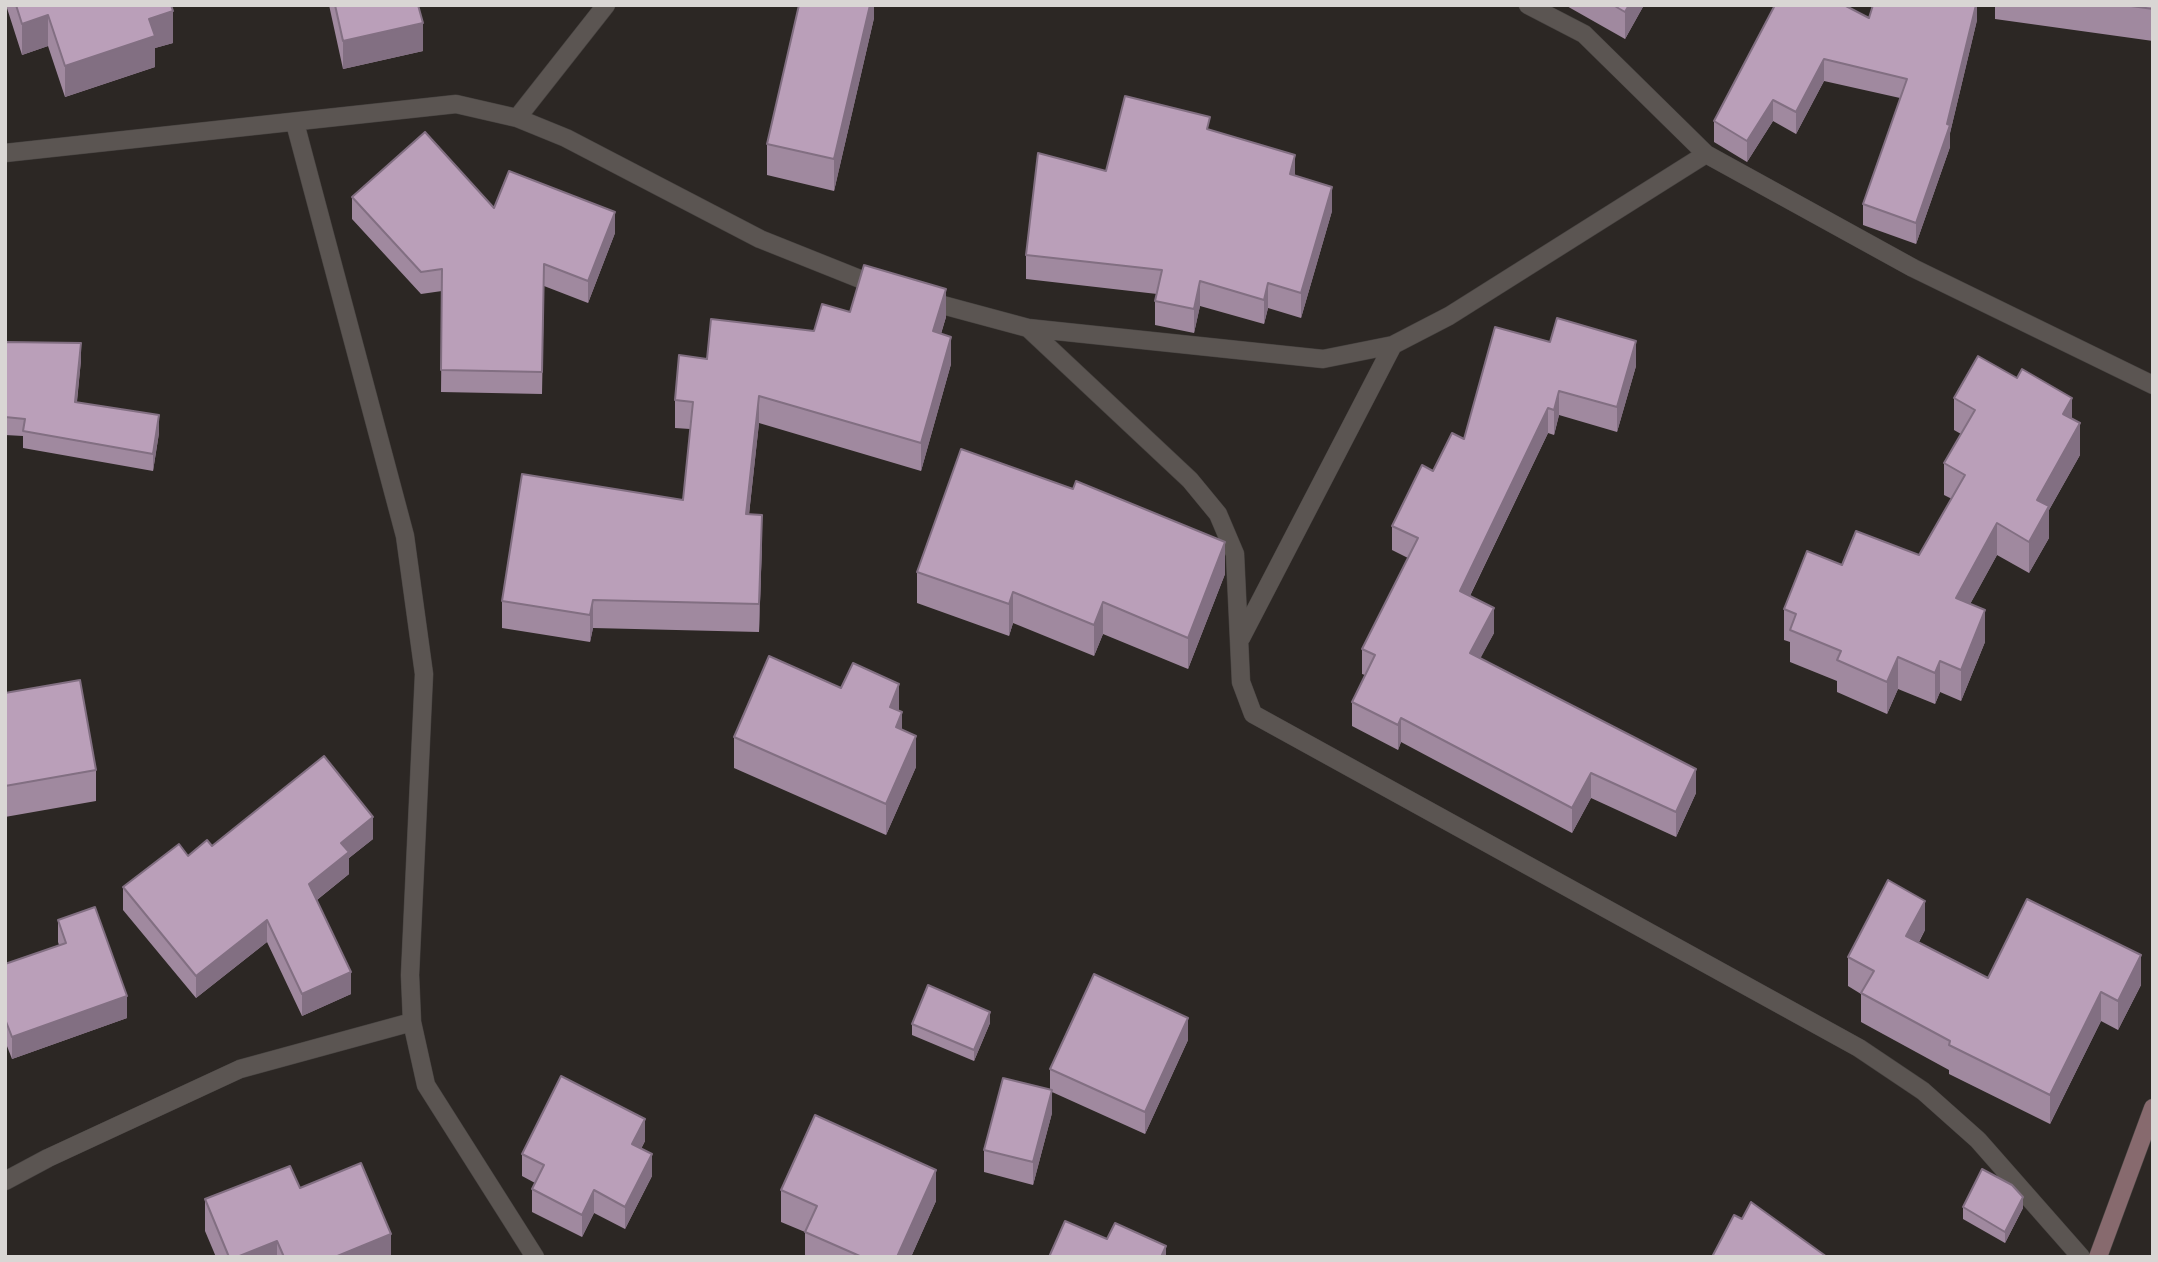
<!DOCTYPE html>
<style>
body{margin:0}
#map{position:relative;width:2158px;height:1262px;overflow:hidden;background:#2c2724;font-family:"PT Serif",serif}
canvas{display:block}
.frame{position:absolute;inset:0;border:7px solid #d9d6d4;pointer-events:none}
</style>
<div id="map">
<canvas width="2158" height="1262"></canvas>
<div class="frame"></div>
</div>
<script>
const context = document.querySelector('canvas').getContext('2d');
context.lineJoin = 'round';
const poly = rows => new Path2D(rows.map(r => 'M' + r).join(''));
function strokePath(path, color, width, dash) { context.strokeStyle = color; context.lineWidth = width; context.lineCap = dash ? 'butt' : 'round'; context.setLineDash(dash || []); context.stroke(path); }
function paint(path, color) { context.fillStyle = color; context.fill(path, 'evenodd'); }
const street = poly([
 [1528,5,1584,34,1706,154,1913,268,2153,385],
 [517,118,606,5],
 [295,123,405,536,424,674,410,975,412,1022,426,1085,535,1257],
 [5,153,456,104,517,118,566,138,760,239,880,287],
 [924,300,1028,328,1190,480,1218,514,1235,554,1241,682,1253,714,1859,1048,1923,1091,1978,1140,2081,1257],
 [1028,328,1323,359,1393,345,1449,316,1706,154],
 [1241,638,1393,345],
 [5,1181,48,1158,240,1069,412,1022]
]);
const secondary = poly([
 [2098,1257,2153,1108]
]);
const wall = poly([
 [6,5,171,5,173,43,155,48,155,67,65,97,48,46,22,55],
 [329,5,418,5,423,51,343,69],
 [874,5,874,18,834,191,767,175,767,144],
 [1565,5,1644,5,1625,39],
 [1977,5,1977,20,1950,133,1950,147,1916,244,1863,225,1863,204,1900,98,1824,81,1796,134,1773,121,1747,162,1714,142,1714,121,1869,18],
 [1995,5,2153,5,2153,41,1995,19],
 [1210,130,1295,176,1332,211,1301,318,1268,308,1264,324,1200,306,1194,333,1155,325,1155,301,1157,294,1026,279,1026,255,1106,171],
 [352,197,494,208,615,233,588,303,544,286,542,394,441,392,442,291,421,294,352,219],
 [850,312,946,317,941,334,951,364,921,471,759,423,749,514,762,542,759,632,593,628,590,642,502,628,502,601,683,500,690,429,675,428,675,400,707,359,814,331],
 [1495,327,1636,366,1617,432,1559,415,1554,435,1548,433,1470,596,1494,633,1480,658,1696,793,1676,837,1591,798,1572,833,1401,742,1398,750,1352,726,1352,702,1365,675,1362,674,1362,649,1408,558,1392,550,1392,526,1433,471,1464,439],
 [5,342,81,360,77,402,159,433,153,471,23,448,23,436,5,435],
 [1954,398,2072,419,2080,455,2049,510,2049,538,2029,573,1997,555,1970,604,1985,642,1961,701,1940,692,1935,704,1898,689,1887,714,1837,692,1837,681,1790,662,1790,642,1784,640,1784,609,1842,565,1919,555,1952,499,1944,495,1944,463,1961,434,1954,430],
 [917,572,1225,574,1188,669,1103,634,1094,656,1013,623,1009,636,917,603],
 [841,688,899,711,902,730,916,767,886,835,734,768,734,737],
 [5,693,96,770,96,801,5,817],
 [373,839,349,858,349,874,317,900,351,994,302,1016,267,942,196,998,123,910,123,887,188,856,212,846],
 [58,920,127,1018,12,1059,5,1041,5,964,59,945,58,942],
 [1925,930,1919,942,1988,978,2141,985,2118,1030,2101,1021,2050,1124,1949,1074,1949,1070,1861,1022,1861,994,1848,986,1848,957],
 [990,1023,974,1061,912,1035,912,1024],
 [1188,1040,1145,1134,1052,1092,1052,1113,1033,1185,984,1172,984,1150,1050,1090,1050,1069],
 [645,1141,641,1149,652,1176,625,1229,594,1213,582,1237,532,1212,532,1189,535,1183,522,1176,522,1154],
 [300,1188,391,1257,216,1257,205,1231,205,1199],
 [781,1190,936,1201,911,1257,805,1257,805,1232,781,1222],
 [1963,1207,2023,1208,2005,1243,1963,1219]
]);
const shadedWall = poly([
 [870,5,874,5,874,18,834,191,834,159],
 [1629,5,1644,5,1625,39,1625,12],
 [1976,5,1977,5,1977,20,1950,133,1950,147,1916,244,1916,223,1947,124],
 [173,11,173,43,155,48,155,67,65,97,65,66,149,19],
 [48,15,48,46,22,55,22,24],
 [423,23,423,51,343,69,343,41],
 [1824,59,1824,81,1796,134,1796,112],
 [1773,100,1773,121,1747,162,1747,141],
 [1295,155,1295,180,1290,174],
 [1332,187,1332,211,1301,318,1301,293],
 [615,212,615,233,588,303,588,281],
 [1200,281,1200,306,1194,333,1194,309],
 [1268,283,1268,308,1264,324,1264,300],
 [946,289,946,317,933,359,933,331],
 [951,337,951,364,921,471,921,443],
 [1636,341,1636,366,1617,432,1617,407],
 [81,343,81,360,75,419,75,402],
 [1559,391,1559,415,1554,435,1554,410],
 [759,396,759,423,746,542,746,514],
 [2072,398,2072,430,2063,414],
 [1548,408,1548,433,1460,616,1460,591],
 [159,415,159,433,153,471,153,454],
 [2080,423,2080,455,2049,510,2049,538,2029,573,2029,542,2037,500],
 [762,515,762,542,759,632,759,604],
 [1997,523,1997,555,1956,630,1956,598],
 [1225,542,1225,574,1188,669,1188,638],
 [1013,592,1013,623,1009,636,1009,604],
 [593,600,593,628,590,642,590,615],
 [1103,602,1103,634,1094,656,1094,625],
 [1494,608,1494,633,1470,678,1470,653],
 [1985,610,1985,642,1961,701,1961,670],
 [1898,657,1898,689,1887,714,1887,682],
 [1940,661,1940,692,1935,704,1935,673],
 [899,684,899,715,890,707],
 [902,712,902,744,896,727],
 [1401,718,1401,742,1398,750,1398,725],
 [916,736,916,767,886,835,886,804],
 [1696,769,1696,793,1676,837,1676,812],
 [1591,773,1591,798,1572,833,1572,808],
 [373,817,373,839,349,858,349,874,309,906,309,884,341,843],
 [1925,901,1925,930,1906,965,1906,936],
 [267,920,267,942,196,998,196,976],
 [2141,955,2141,985,2118,1030,2118,1001],
 [351,972,351,994,302,1016,302,994],
 [2101,992,2101,1021,2050,1124,2050,1095],
 [127,996,127,1018,12,1059,12,1037],
 [990,1012,990,1023,974,1061,974,1050],
 [1188,1018,1188,1040,1145,1134,1145,1112],
 [1052,1090,1052,1113,1033,1185,1033,1162],
 [645,1119,645,1141,632,1166,632,1144],
 [652,1154,652,1176,625,1229,625,1207],
 [936,1170,936,1201,911,1257,897,1257],
 [594,1190,594,1213,582,1237,582,1215],
 [2023,1197,2023,1208,2005,1243,2005,1232],
 [391,1234,391,1257,335,1257],
 [277,1241,277,1257,237,1257],
 [1166,1246,1166,1257,1161,1257]
]);
const building = poly([
 [16,5,171,5,173,11,149,19,155,36,65,66,48,15,22,24,16,5],
 [335,5,418,5,423,23,343,41,335,5],
 [799,5,870,5,834,159,767,144,799,5],
 [1613,5,1629,5,1625,12,1613,5],
 [1775,5,1844,5,1869,18,1873,5,1976,5,1947,124,1950,125,1916,223,1863,204,1907,79,1824,59,1796,112,1773,100,1747,141,1714,121,1775,5],
 [2124,5,2153,5,2153,9,2124,5],
 [1125,96,1210,117,1207,129,1295,155,1290,174,1332,187,1301,293,1268,283,1264,300,1200,281,1194,309,1155,301,1162,270,1026,255,1038,153,1106,171,1125,96],
 [425,132,494,208,509,171,615,212,588,281,544,264,542,372,441,370,442,269,421,272,352,197,425,132],
 [864,265,946,289,933,331,951,337,921,443,759,396,746,514,762,515,759,604,593,600,590,615,502,601,522,474,683,500,693,402,675,400,679,355,707,359,711,319,814,331,822,304,850,312,864,265],
 [1557,318,1636,341,1617,407,1559,391,1554,410,1548,408,1460,591,1494,608,1470,653,1696,769,1676,812,1591,773,1572,808,1401,718,1398,725,1352,702,1375,655,1362,649,1418,538,1392,526,1422,465,1433,471,1452,433,1464,439,1495,327,1550,342,1557,318],
 [5,342,81,343,75,402,159,415,153,454,23,431,25,419,5,417,5,342],
 [1978,356,2017,378,2022,369,2072,398,2063,414,2080,423,2037,500,2049,506,2029,542,1997,523,1956,598,1985,610,1961,670,1940,661,1935,673,1898,657,1887,682,1837,660,1841,651,1790,630,1796,614,1784,609,1807,551,1842,565,1856,531,1919,555,1965,475,1944,463,1975,410,1954,398,1978,356],
 [961,449,1073,489,1076,481,1225,542,1188,638,1103,602,1094,625,1013,592,1009,604,917,572,961,449],
 [769,656,841,688,853,663,899,684,890,707,902,712,896,727,916,736,886,804,734,737,769,656],
 [80,680,96,770,5,786,5,693,80,680],
 [324,756,373,817,341,843,349,852,309,884,351,972,302,994,267,920,196,976,123,887,179,844,188,856,207,840,212,846,324,756],
 [1888,880,1925,901,1906,936,1988,978,2027,899,2141,955,2118,1001,2101,992,2050,1095,1949,1045,1950,1041,1861,993,1874,971,1848,957,1888,880],
 [95,907,127,996,12,1037,5,1019,5,964,66,943,58,920,95,907],
 [1094,974,1188,1018,1145,1112,1050,1069,1094,974],
 [928,985,990,1012,974,1050,912,1024,928,985],
 [561,1076,645,1119,632,1144,652,1154,625,1207,594,1190,582,1215,532,1189,544,1165,522,1154,561,1076],
 [1003,1078,1052,1090,1033,1162,984,1150,1003,1078],
 [815,1115,936,1170,897,1257,862,1257,805,1232,817,1206,781,1190,815,1115],
 [361,1163,391,1234,335,1257,284,1257,277,1241,237,1257,229,1257,205,1199,290,1166,300,1188,361,1163],
 [1982,1169,2012,1185,2023,1197,2005,1232,1963,1207,1982,1169],
 [1751,1202,1827,1257,1712,1257,1734,1215,1742,1219,1751,1202],
 [1065,1221,1107,1239,1115,1223,1166,1246,1161,1257,1049,1257,1065,1221]
]);
strokePath(street, '#474341', 19);
strokePath(secondary, '#474341', 19);
strokePath(street, '#5b5552', 18);
strokePath(secondary, '#876a6e', 18);
paint(wall, '#a0899f');
paint(shadedWall, '#826f82');
paint(building, '#ba9fb9');
strokePath(building, '#826f82', 2);
</script>
